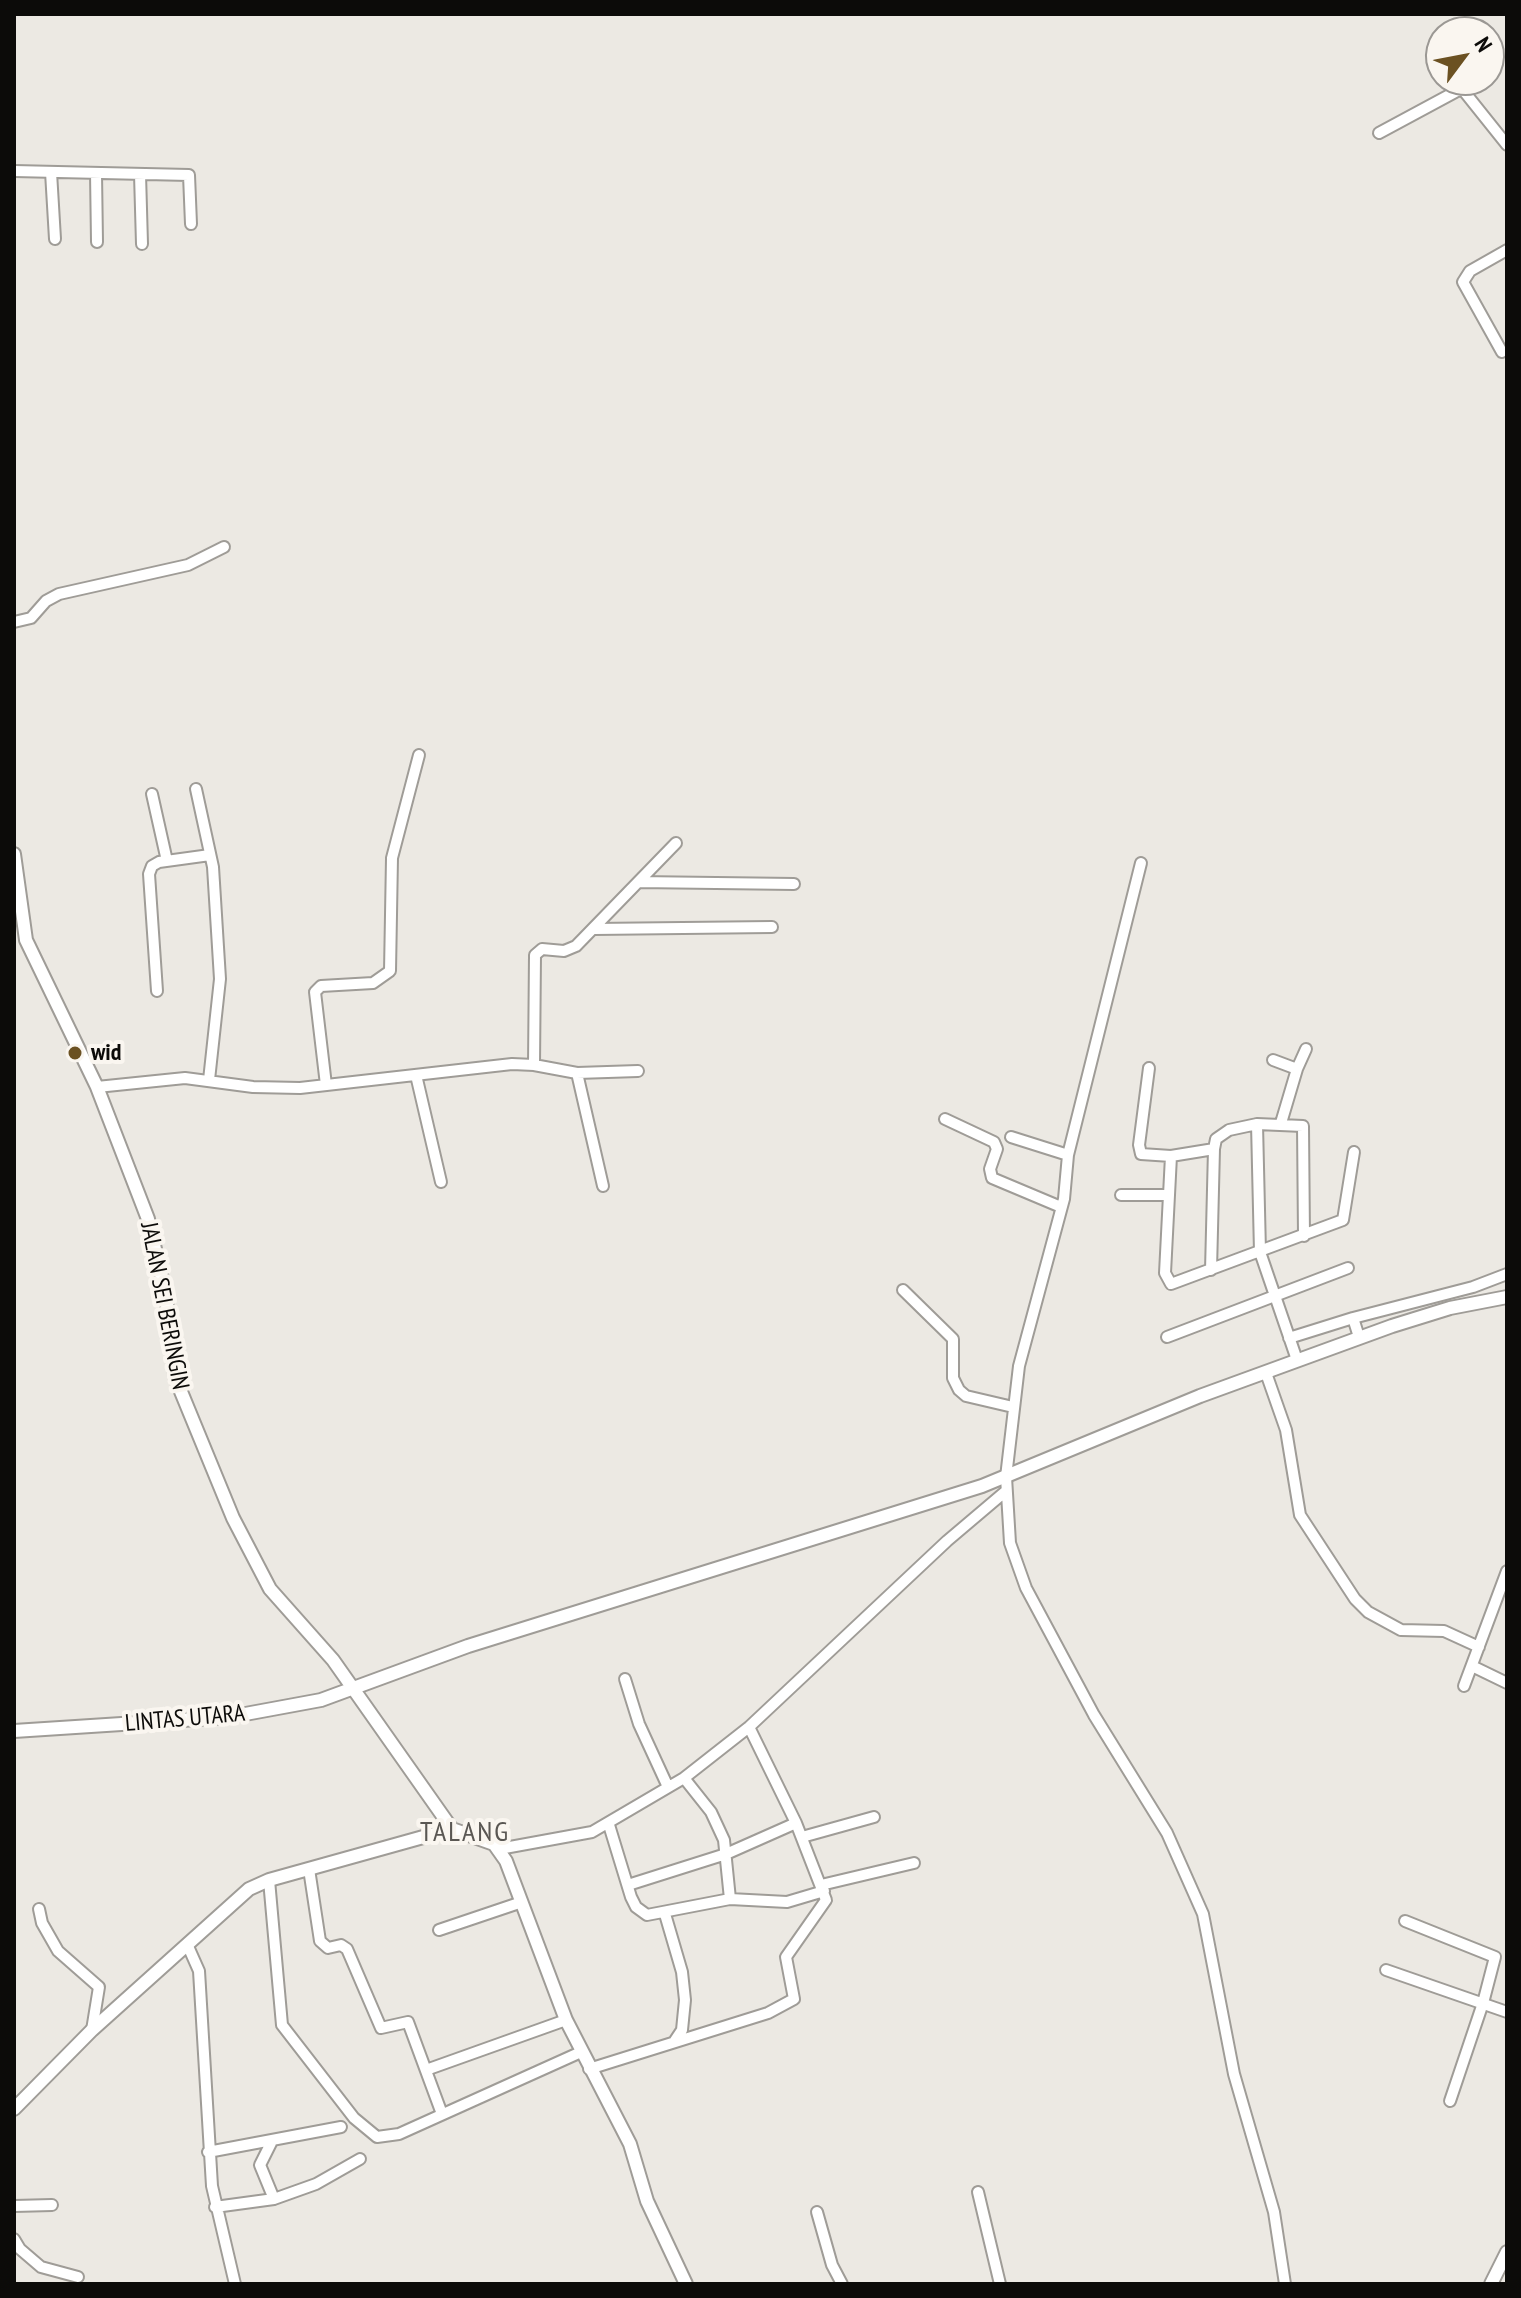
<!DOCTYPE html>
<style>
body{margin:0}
#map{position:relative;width:1521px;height:2298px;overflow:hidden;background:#ece9e3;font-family:"PT Sans Narrow",sans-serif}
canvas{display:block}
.frame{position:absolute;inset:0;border:16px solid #0c0b09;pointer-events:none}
.north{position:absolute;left:1425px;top:16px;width:80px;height:80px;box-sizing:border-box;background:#faf6f0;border:2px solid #9b9894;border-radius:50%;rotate:58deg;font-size:22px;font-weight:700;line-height:32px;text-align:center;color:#0c0b09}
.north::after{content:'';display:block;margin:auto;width:28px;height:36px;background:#6b5122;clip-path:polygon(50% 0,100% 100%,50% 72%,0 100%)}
</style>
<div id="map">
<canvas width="1521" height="2298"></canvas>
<div class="frame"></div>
<div class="north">N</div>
</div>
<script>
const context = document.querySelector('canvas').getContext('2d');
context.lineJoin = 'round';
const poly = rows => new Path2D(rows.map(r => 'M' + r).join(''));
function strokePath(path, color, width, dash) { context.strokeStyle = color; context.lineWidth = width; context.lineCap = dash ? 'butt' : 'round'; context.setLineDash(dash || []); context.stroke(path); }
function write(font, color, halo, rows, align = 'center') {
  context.font = font + ' "PT Sans Narrow",sans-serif'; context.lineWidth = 8; context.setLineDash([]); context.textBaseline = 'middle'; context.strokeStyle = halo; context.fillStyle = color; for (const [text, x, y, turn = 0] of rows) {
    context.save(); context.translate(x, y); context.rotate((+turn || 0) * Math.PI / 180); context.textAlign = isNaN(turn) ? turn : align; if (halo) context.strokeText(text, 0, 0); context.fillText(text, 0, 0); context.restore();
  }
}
const minor = poly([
 [1379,133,1457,91,1463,90,1507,145],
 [14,171,189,175,191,224],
 [51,172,55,239],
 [96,173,97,242],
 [140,174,142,244],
 [1502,352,1463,282,1470,271,1507,250],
 [14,622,31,618,46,601,59,594,188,565,224,547],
 [196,789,213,867,220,979,209,1080],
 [152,794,167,861],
 [638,882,794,884],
 [594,929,772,927],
 [157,991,149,874,152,866,159,862,210,855],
 [1273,1060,1297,1069,1281,1123],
 [534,1065,577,1073,638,1071],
 [1149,1068,1139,1145,1141,1154,1171,1156,1214,1149],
 [1297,1069,1306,1049],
 [577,1073,603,1186],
 [416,1075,441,1182],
 [326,1085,315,992,321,986,373,983,390,971,392,858,419,755],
 [97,1087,185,1078,253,1087,300,1088,512,1064,534,1065,535,955,542,949,564,951,576,946,676,843],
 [945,1119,994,1142,997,1149,990,1169,992,1178,1061,1207],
 [1257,1124,1260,1252,1297,1360],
 [1011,1137,1068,1155,1064,1199,1019,1366,1006,1477,1010,1543,1026,1588,1094,1715,1167,1833,1203,1914,1234,2074,1274,2212,1285,2284],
 [1068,1155,1141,863],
 [1171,1156,1165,1273,1171,1284,1343,1220,1354,1152],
 [1121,1195,1167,1195],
 [1211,1270,1214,1149,1216,1139,1229,1130,1257,1124,1303,1126,1304,1236],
 [903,1290,953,1339,953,1378,959,1390,966,1396,1013,1407],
 [1353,1318,1473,1287,1507,1274],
 [1167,1337,1348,1268],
 [1289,1338,1353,1318,1359,1337],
 [1266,1373,1286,1430,1300,1515,1355,1599,1368,1612,1401,1630,1444,1631,1479,1647],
 [1472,1666,1507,1683],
 [625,1679,639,1724,668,1787],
 [1464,1686,1507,1571],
 [684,1778,711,1812,724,1840,730,1899],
 [609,1825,631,1897,636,1907,647,1915,730,1899,787,1902,824,1891],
 [802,1837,874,1817],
 [499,1849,592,1832,684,1778,749,1727,947,1541,1006,1491],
 [309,1869,320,1941,328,1948,341,1945,347,1949,381,2028,408,2022,442,2114],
 [269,1880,282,2025,354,2118,377,2137,399,2134,581,2052],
 [628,1885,726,1854,796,1823],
 [821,1885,914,1863],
 [39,1909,42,1923,58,1951,99,1987,92,2030],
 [665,1914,682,1972,685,2000,682,2030,674,2042],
 [1405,1921,1495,1957,1483,2003,1450,2101],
 [439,1930,522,1902],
 [187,1944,199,1971,212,2186,235,2284],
 [1386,1970,1507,2012],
 [589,2069,768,2013,794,1999,786,1957,826,1900,796,1823,749,1727],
 [426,2070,566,2020],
 [271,2143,260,2165,274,2199],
 [208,2152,341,2127],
 [978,2192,1000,2284],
 [14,2206,52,2205],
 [215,2207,274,2199,316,2184,360,2159],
 [817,2212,832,2265,842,2284],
 [14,2239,20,2249,41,2267,78,2277]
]);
const tertiary = poly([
 [14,854,26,940,97,1087,148,1219,166,1296,175,1377,233,1518,270,1589,333,1660,452,1829],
 [14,1731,229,1717,321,1700,468,1646,982,1486,1200,1396,1392,1326,1450,1308,1507,1297],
 [14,2109,92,2030,249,1889,269,1880,452,1829,494,1844,506,1861,566,2020,630,2144,647,2201,686,2284],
 [1491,2284,1507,2252]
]);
const markers = [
 [75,1053,8,"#6b5122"]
];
const poiNames = [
 ["wid",91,1053]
];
const streetNames = [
 ["JALAN SEI BERINGIN",164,1306,79],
 ["LINTAS UTARA",185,1719,-5]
];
const quarterNames = [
 ["TALANG",465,1833]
];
strokePath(minor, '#9f9c97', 14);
strokePath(tertiary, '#9f9c97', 16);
strokePath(minor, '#fff', 10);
strokePath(tertiary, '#fff', 12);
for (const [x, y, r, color] of markers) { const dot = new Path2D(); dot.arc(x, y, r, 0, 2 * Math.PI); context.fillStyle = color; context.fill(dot); strokePath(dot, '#faf6f0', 3); }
write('bold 24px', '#0c0b09', '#faf6f0', poiNames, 'left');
write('24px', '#0c0b09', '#faf6f0', streetNames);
context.letterSpacing = '2px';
write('28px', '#5a5753', '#faf6f0', quarterNames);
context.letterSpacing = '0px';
</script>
